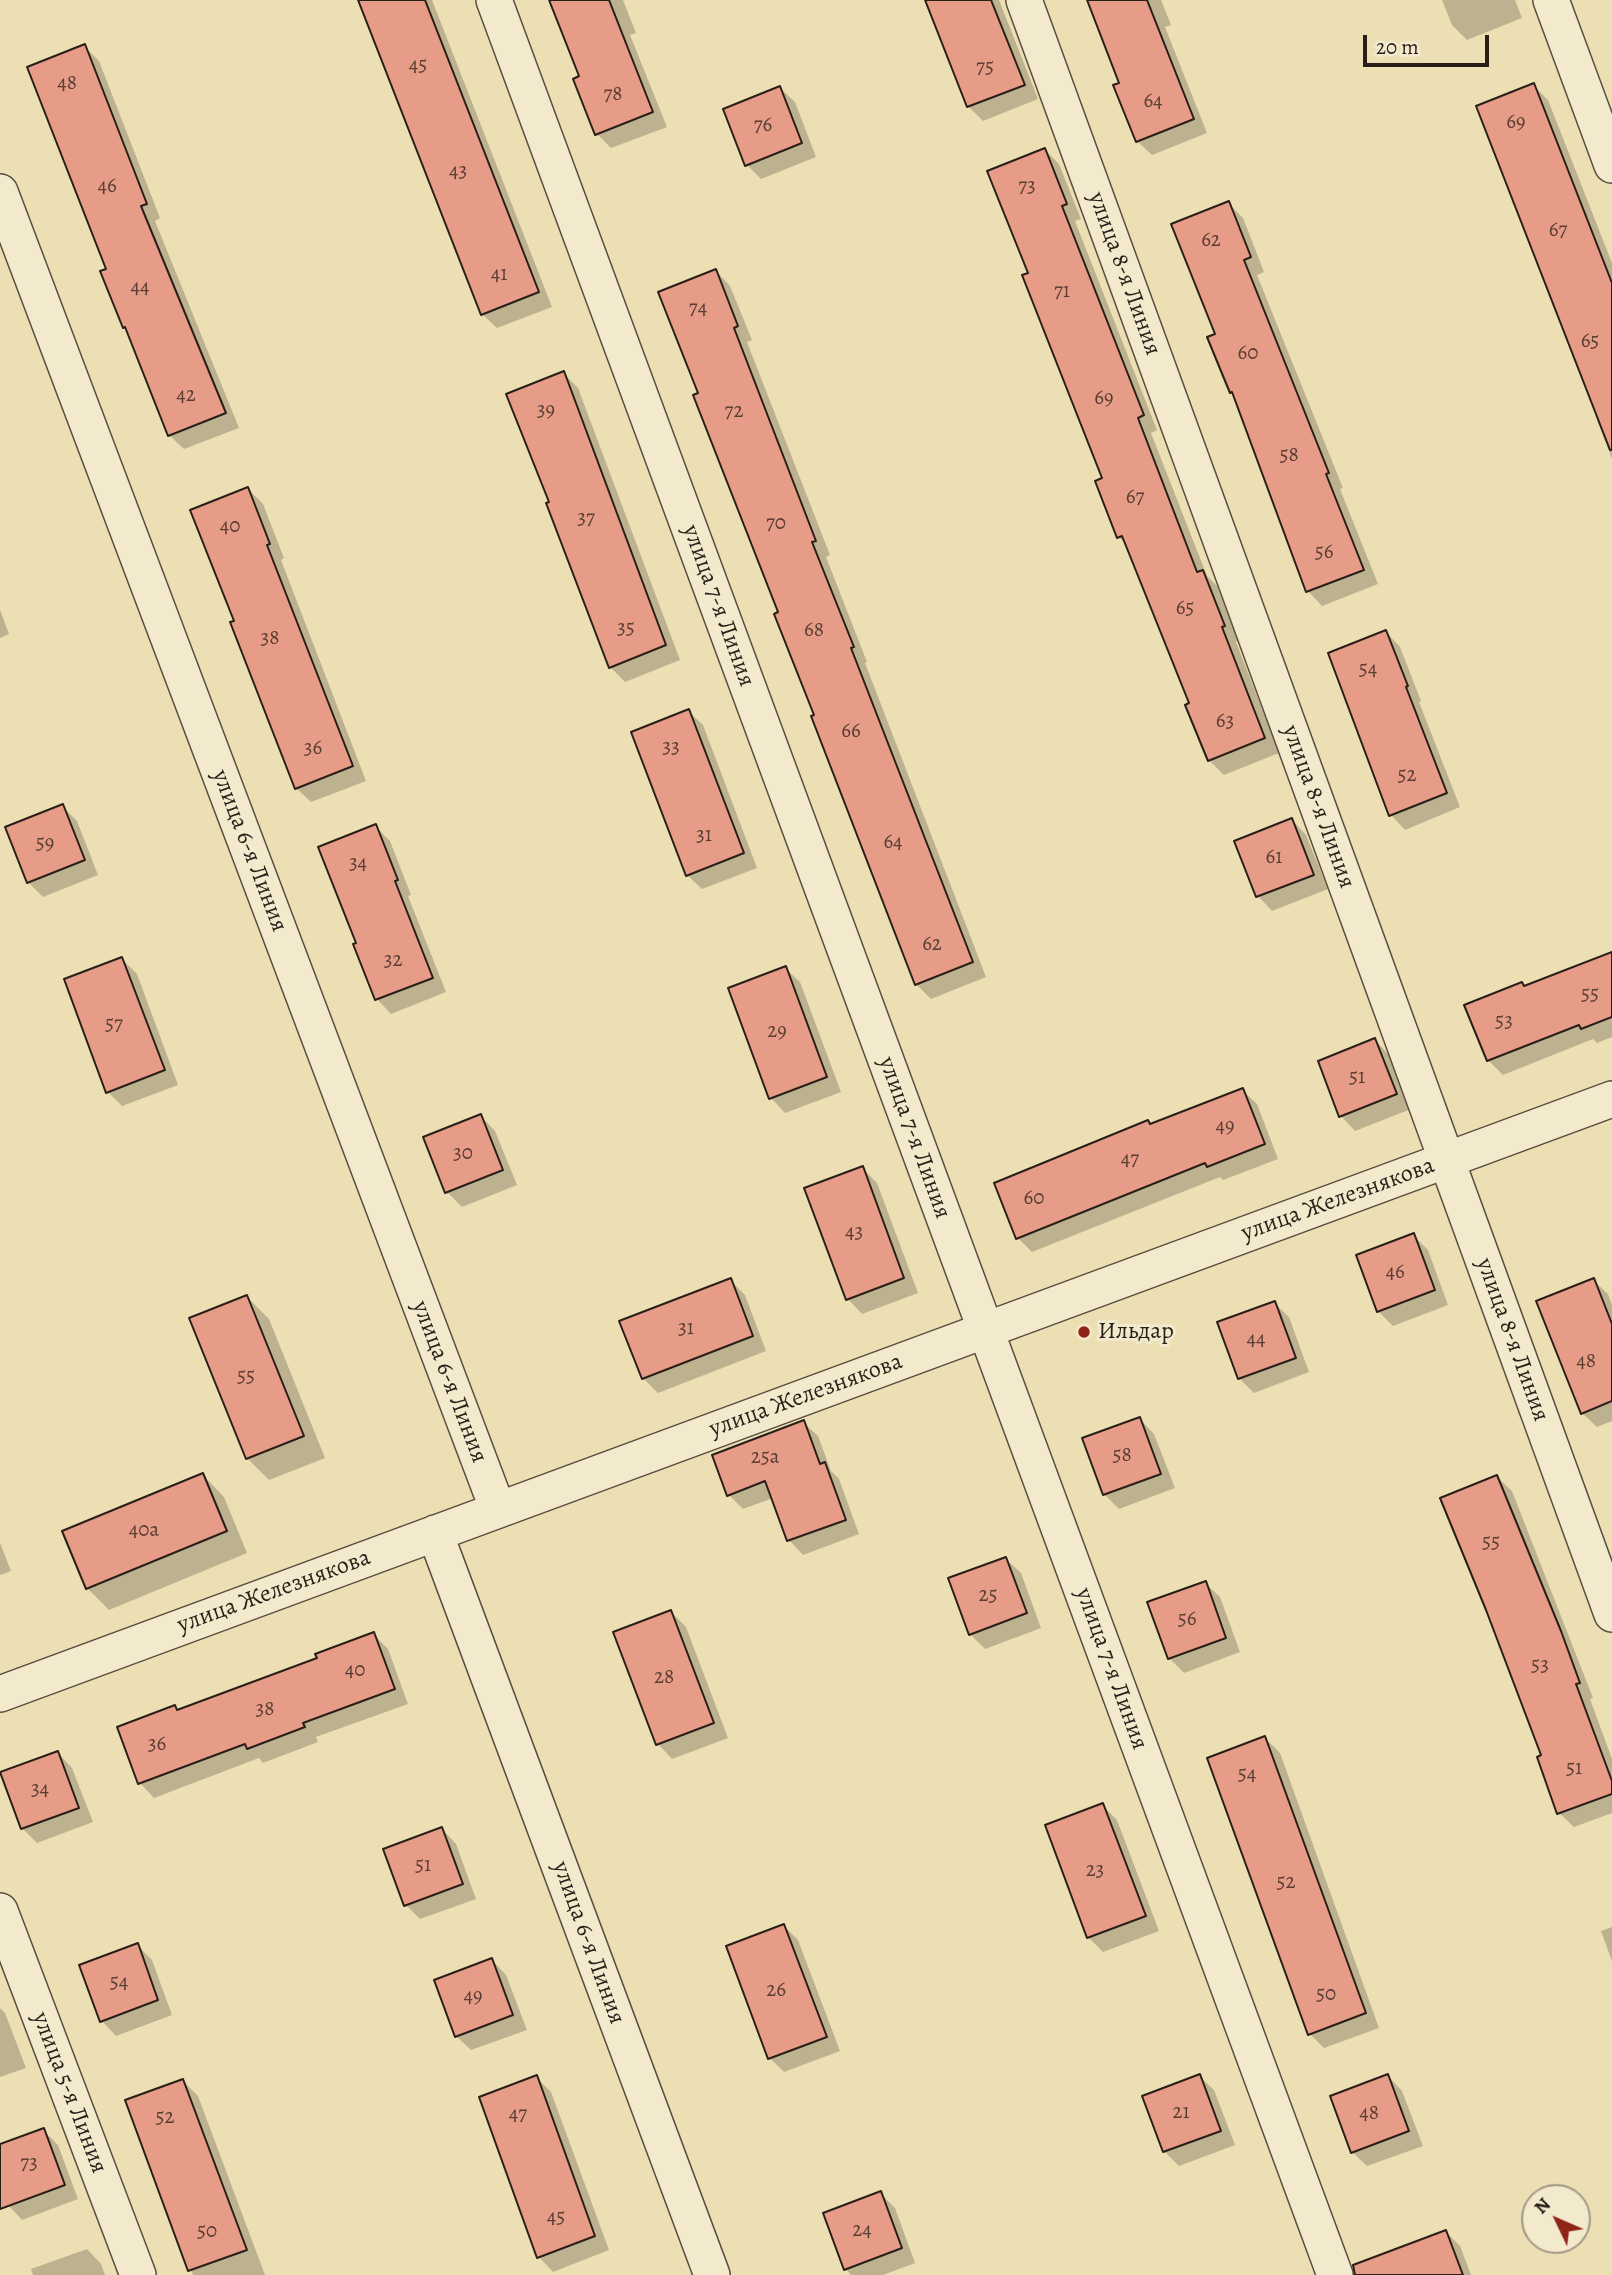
<!DOCTYPE html>
<meta charset="utf-8">
<style>
body{margin:0}
#map{position:relative;width:1612px;height:2275px;overflow:hidden;background:#ecdfb4;font-family:Alegreya,serif}
canvas{display:block}
.north{position:absolute;left:1521px;top:2184px;width:70px;height:70px;box-sizing:border-box;background:#f3eace;border:2px solid #a39886;border-radius:50%;rotate:314deg;font-size:19px;font-weight:700;line-height:28px;text-align:center;color:#2a1e19}
.north::after{content:'';display:block;margin:auto;width:24px;height:32px;background:#8f2418;clip-path:polygon(50% 0,100% 100%,50% 72%,0 100%)}
.scale{position:absolute;left:1363px;top:35px;width:126px;height:32px;box-sizing:border-box;border:4px solid #2a1e19;border-top:0;padding-left:9px;font-size:21px;line-height:24px;white-space:nowrap;color:#2a1e19;-webkit-text-stroke:5px #f3eace;paint-order:stroke}
</style>
<div id="map">
<canvas width="1612" height="2275"></canvas>
<div class="north">N</div>
<div class="scale">20 m</div>
</div>
<script>
const context = document.querySelector('canvas').getContext('2d');
context.lineJoin = 'round';
function paint(path, color) { context.fillStyle = color; context.fill(path, 'evenodd'); }
const poly = rows => new Path2D(rows.map(r => 'M' + r).join(''));
function strokePath(path, color, width, dash) { context.strokeStyle = color; context.lineWidth = width; context.lineCap = dash ? 'butt' : 'round'; context.setLineDash(dash || []); context.stroke(path); }
function write(font, color, halo, rows, align = 'center') {
  context.font = font + ' Alegreya,serif'; context.lineWidth = 6; context.setLineDash([]); context.textBaseline = 'middle'; context.strokeStyle = halo; context.fillStyle = color; for (const [text, x, y, turn = 0] of rows) {
    context.save(); context.translate(x, y); context.rotate((+turn || 0) * Math.PI / 180); context.textAlign = isNaN(turn) ? turn : align; if (halo) context.strokeText(text, 0, 0); context.fillText(text, 0, 0); context.restore();
  }
}
const shadow = poly([
 [360,0,432,0,552,307,497,328,482,314],
 [551,0,623,0,636,33,630,35,667,127,611,148,597,134,581,77],
 [925,0,999,0,1038,99,983,121,968,106],
 [1089,0,1161,0,1171,25,1165,27,1207,133,1152,155,1137,141,1122,84],
 [1442,0,1515,0,1522,18,1467,40,1452,25],
 [84,46,99,61,160,218,155,221,239,428,184,449,169,435,129,332,124,327,108,270],
 [1533,85,1548,100,1612,263,1612,459,1597,420,1599,419],
 [780,88,795,102,816,157,761,179,747,165],
 [1045,150,1059,164,1081,219,1075,221,1157,430,1151,433,1207,576,1217,586,1238,641,1236,642,1279,753,1224,775,1209,760,1191,704,1129,547,1119,537,1104,479,1030,274],
 [1228,203,1243,218,1264,272,1257,275,1343,488,1340,489,1378,584,1322,606,1308,591,1235,396,1231,392,1217,335],
 [716,271,730,286,752,340,747,342,830,555,826,557,867,662,865,663,986,977,931,999,916,984,816,716,700,394],
 [564,374,578,388,680,660,625,682,610,667,551,503],
 [248,489,263,504,284,558,281,560,366,781,311,802,296,788,237,622],
 [0,610,9,634,0,638],
 [1386,632,1400,647,1421,701,1419,702,1460,807,1405,830,1391,815],
 [688,711,703,725,757,868,702,889,687,875],
 [62,806,77,821,98,875,43,897,28,882],
 [1292,820,1306,835,1328,889,1272,911,1258,896,1236,842],
 [375,826,390,841,411,895,408,896,446,992,391,1014,377,999,355,945,358,944],
 [1612,954,1612,1037,1597,1043,1593,1039,1503,1075,1488,1060,1525,988],
 [122,959,137,974,178,1085,122,1106,108,1092],
 [785,968,800,982,841,1092,785,1113,771,1098],
 [1375,1040,1389,1055,1411,1109,1355,1131,1341,1116,1320,1062],
 [1242,1090,1257,1104,1278,1159,1223,1180,1220,1177,1032,1252,1018,1238,1151,1126],
 [481,1116,495,1131,517,1185,462,1207,447,1192],
 [862,1168,877,1183,918,1293,862,1314,848,1299],
 [1413,1235,1428,1250,1448,1305,1393,1326,1378,1311],
 [730,1280,745,1295,766,1351,658,1393,643,1378],
 [1593,1280,1608,1294,1612,1305,1612,1421,1597,1427,1582,1413],
 [247,1297,269,1319,325,1458,269,1480,247,1458],
 [1274,1303,1289,1317,1309,1372,1254,1393,1239,1378],
 [1140,1419,1154,1434,1175,1488,1119,1509,1104,1494],
 [803,1422,818,1436,831,1471,839,1479,859,1534,803,1555,789,1540,773,1498,743,1509,729,1495],
 [203,1475,224,1497,247,1553,109,1610,87,1588],
 [1497,1477,1512,1491,1593,1698,1590,1699,1612,1759,1612,1813,1574,1827,1559,1813,1543,1756],
 [0,1543,11,1571,0,1575],
 [1006,1559,1021,1573,1041,1628,985,1649,970,1634],
 [1205,1583,1220,1597,1240,1652,1184,1673,1169,1658],
 [671,1612,686,1627,728,1738,672,1759,658,1744,616,1633],
 [373,1634,388,1649,408,1704,316,1737,318,1742,263,1763,259,1758,154,1798,140,1783,175,1707,178,1711,319,1659],
 [1265,1738,1280,1753,1379,2028,1324,2048,1310,2034],
 [58,1753,72,1768,93,1822,37,1843,22,1828],
 [1102,1805,1117,1820,1159,1931,1103,1952,1088,1937],
 [442,1829,456,1844,476,1899,420,1919,406,1905],
 [784,1926,798,1940,840,2051,784,2072,770,2058],
 [1612,1927,1612,1961,1601,1931],
 [137,1945,152,1960,172,2015,116,2036,102,2021,82,1966],
 [492,1960,506,1975,527,2030,471,2050,456,2036],
 [0,2008,5,2013,26,2068,0,2077],
 [1199,2076,1214,2090,1235,2145,1179,2166,1164,2151],
 [1388,2076,1402,2091,1423,2146,1367,2166,1352,2152],
 [536,2077,551,2092,609,2250,553,2272,539,2257],
 [183,2081,198,2096,265,2275,193,2275,127,2101],
 [43,2130,58,2145,78,2199,22,2220,8,2205,0,2185,0,2146],
 [881,2194,895,2208,915,2263,883,2275,851,2275,846,2269],
 [1446,2232,1460,2246,1471,2275,1399,2275],
 [87,2249,101,2264,105,2275,33,2275,31,2269]
]);
const building = poly([
 [358,0,425,0,539,292,481,315,358,0],
 [549,0,609,0,653,112,595,135,573,79,579,76,549,0],
 [925,0,991,0,1025,85,967,107,925,0],
 [1087,0,1147,0,1194,119,1136,142,1113,85,1119,83,1087,0],
 [85,44,147,204,141,206,226,413,168,436,125,327,123,328,100,271,106,269,27,67,85,44],
 [1534,83,1612,283,1612,450,1610,450,1476,106,1534,83],
 [780,86,802,143,745,166,723,109,780,86],
 [1045,148,1067,204,1062,206,1144,415,1138,418,1197,572,1203,570,1225,626,1222,627,1265,738,1208,761,1185,705,1189,703,1122,536,1117,538,1095,481,1102,478,1022,275,1028,273,987,171,1045,148],
 [1229,201,1251,257,1244,260,1329,473,1326,474,1364,570,1306,592,1232,392,1230,393,1207,337,1215,334,1171,224,1229,201],
 [716,269,738,326,734,328,816,541,812,542,854,647,851,648,973,962,915,985,811,716,814,715,774,614,778,612,693,395,698,393,658,292,716,269],
 [564,371,666,645,609,668,546,503,549,502,506,394,564,371],
 [248,487,270,544,267,545,353,766,295,789,230,622,234,621,190,510,248,487],
 [1386,630,1408,686,1406,687,1447,793,1389,816,1328,653,1386,630],
 [689,709,744,853,686,876,631,732,689,709],
 [63,804,85,860,27,883,5,827,63,804],
 [1292,818,1314,875,1256,897,1234,841,1292,818],
 [376,824,398,880,395,881,433,978,375,1000,353,944,356,943,318,847,376,824],
 [1612,952,1612,1017,1581,1029,1579,1025,1487,1061,1464,1005,1522,982,1524,986,1612,952],
 [122,957,165,1070,106,1093,64,979,122,957],
 [786,966,827,1077,769,1099,728,988,786,966],
 [1375,1038,1397,1094,1339,1117,1318,1061,1375,1038],
 [1243,1088,1265,1144,1207,1167,1205,1163,1016,1239,994,1183,1148,1120,1150,1124,1243,1088],
 [481,1114,503,1170,445,1193,423,1137,481,1114],
 [863,1166,904,1278,846,1300,804,1188,863,1166],
 [1414,1233,1435,1290,1377,1312,1356,1255,1414,1233],
 [731,1278,753,1336,642,1379,619,1321,731,1278],
 [1594,1278,1612,1324,1612,1401,1581,1414,1536,1301,1594,1278],
 [247,1295,304,1436,246,1459,189,1318,247,1295],
 [1275,1301,1296,1358,1238,1379,1217,1322,1275,1301],
 [1140,1417,1161,1474,1103,1495,1082,1438,1140,1417],
 [804,1420,820,1464,825,1462,846,1520,787,1541,765,1481,727,1496,712,1455,804,1420],
 [203,1473,227,1531,86,1589,62,1531,203,1473],
 [1497,1475,1561,1631,1580,1683,1576,1684,1612,1781,1612,1794,1557,1814,1537,1757,1541,1755,1486,1610,1440,1498,1497,1475],
 [1006,1557,1027,1613,969,1635,948,1578,1006,1557],
 [1206,1581,1226,1638,1168,1659,1147,1602,1206,1581],
 [671,1610,714,1723,656,1745,613,1632,671,1610],
 [374,1632,395,1689,303,1723,305,1727,247,1749,245,1744,138,1784,117,1727,175,1705,177,1710,317,1658,315,1654,374,1632],
 [1265,1736,1366,2013,1308,2035,1207,1758,1265,1736],
 [58,1751,79,1808,21,1829,0,1772,58,1751],
 [1103,1803,1146,1916,1087,1938,1045,1825,1103,1803],
 [442,1827,463,1884,404,1906,383,1849,442,1827],
 [784,1924,827,2037,768,2059,726,1946,784,1924],
 [138,1943,158,2000,100,2022,79,1965,138,1943],
 [492,1958,513,2015,455,2037,434,1980,492,1958],
 [1200,2074,1221,2131,1163,2152,1142,2096,1200,2074],
 [1388,2074,1409,2131,1351,2153,1330,2096,1388,2074],
 [537,2075,595,2236,537,2258,479,2097,537,2075],
 [183,2079,247,2250,188,2271,125,2100,183,2079],
 [44,2128,65,2185,0,2209,0,2144,44,2128],
 [881,2191,902,2248,844,2270,823,2213,881,2191],
 [1446,2230,1463,2275,1355,2275,1353,2265,1446,2230]
]);
const minor = poly([
 [494,0,1335,2275],
 [1024,0,1612,1614],
 [1551,0,1612,165],
 [0,192,498,1510],
 [435,1533,712,2275],
 [0,1694,1612,1099],
 [0,1911,138,2275]
]);
const markers = [
 [1084,1332,7,"#8f2418"]
];
const numberNames = [
 ["45",418,66],
 ["75",985,68],
 ["48",67,84],
 ["78",613,95],
 ["64",1153,102],
 ["69",1516,123],
 ["76",763,126],
 ["43",458,172],
 ["46",107,187],
 ["73",1027,187],
 ["67",1558,231],
 ["62",1211,241],
 ["41",499,275],
 ["44",140,288],
 ["71",1062,292],
 ["74",698,309],
 ["65",1590,342],
 ["60",1248,354],
 ["42",186,396],
 ["69",1104,399],
 ["39",546,411],
 ["72",734,412],
 ["58",1289,456],
 ["67",1135,498],
 ["37",586,519],
 ["70",776,524],
 ["40",230,527],
 ["56",1324,553],
 ["65",1185,609],
 ["35",626,629],
 ["68",814,631],
 ["38",270,639],
 ["54",1368,670],
 ["63",1225,722],
 ["66",851,732],
 ["33",671,748],
 ["36",313,749],
 ["52",1407,776],
 ["31",704,836],
 ["64",893,843],
 ["59",45,844],
 ["61",1274,858],
 ["34",358,864],
 ["62",932,945],
 ["32",393,961],
 ["55",1590,995],
 ["53",1504,1022],
 ["57",114,1025],
 ["29",777,1032],
 ["51",1357,1078],
 ["49",1225,1127],
 ["30",463,1154],
 ["47",1130,1160],
 ["60",1034,1199],
 ["43",854,1233],
 ["46",1395,1273],
 ["31",686,1329],
 ["44",1256,1340],
 ["48",1586,1362],
 ["55",246,1377],
 ["58",1122,1456],
 ["25а",765,1458],
 ["40а",144,1531],
 ["55",1491,1543],
 ["25",988,1596],
 ["56",1187,1620],
 ["53",1540,1666],
 ["40",355,1671],
 ["28",664,1678],
 ["38",265,1710],
 ["36",157,1745],
 ["51",1574,1769],
 ["54",1247,1775],
 ["34",40,1790],
 ["51",423,1866],
 ["23",1095,1871],
 ["52",1286,1883],
 ["54",119,1983],
 ["26",776,1991],
 ["50",1326,1995],
 ["49",473,1997],
 ["21",1181,2113],
 ["48",1369,2114],
 ["47",518,2115],
 ["52",165,2118],
 ["73",29,2164],
 ["45",556,2218],
 ["24",862,2231],
 ["50",207,2232]
];
const streetNames = [
 ["улица 8-я Линия",1124,274,70],
 ["улица 7-я Линия",718,606,70],
 ["улица 8-я Линия",1318,807,70],
 ["улица 6-я Линия",249,851,69],
 ["улица 7-я Линия",914,1138,70],
 ["улица Железнякова",1338,1200,-20],
 ["улица 8-я Линия",1512,1340,70],
 ["улица 6-я Линия",449,1382,69],
 ["улица Железнякова",806,1396,-20],
 ["улица Железнякова",274,1592,-20],
 ["улица 7-я Линия",1111,1669,70],
 ["улица 6-я Линия",588,1943,70],
 ["улица 5-я Линия",69,2093,69]
];
const poiNames = [
 ["Ильдар",1098,1332]
];
paint(shadow, '#0003');
paint(building, '#e79c87');
strokePath(building, '#2a1e19', 2);
strokePath(minor, '#5a4e40', 38);
strokePath(minor, '#f3eace', 35);
for (const [x, y, r, color] of markers) { const dot = new Path2D(); dot.arc(x, y, r, 0, 2 * Math.PI); context.fillStyle = color; context.fill(dot); strokePath(dot, '#f3eace', 2.5); }
write('21px', '#593e34', null, numberNames);
write('24px', '#2a1e19', '#f3eace', streetNames);
write('24px', '#2a1e19', '#f3eace', poiNames, 'left');
</script>
